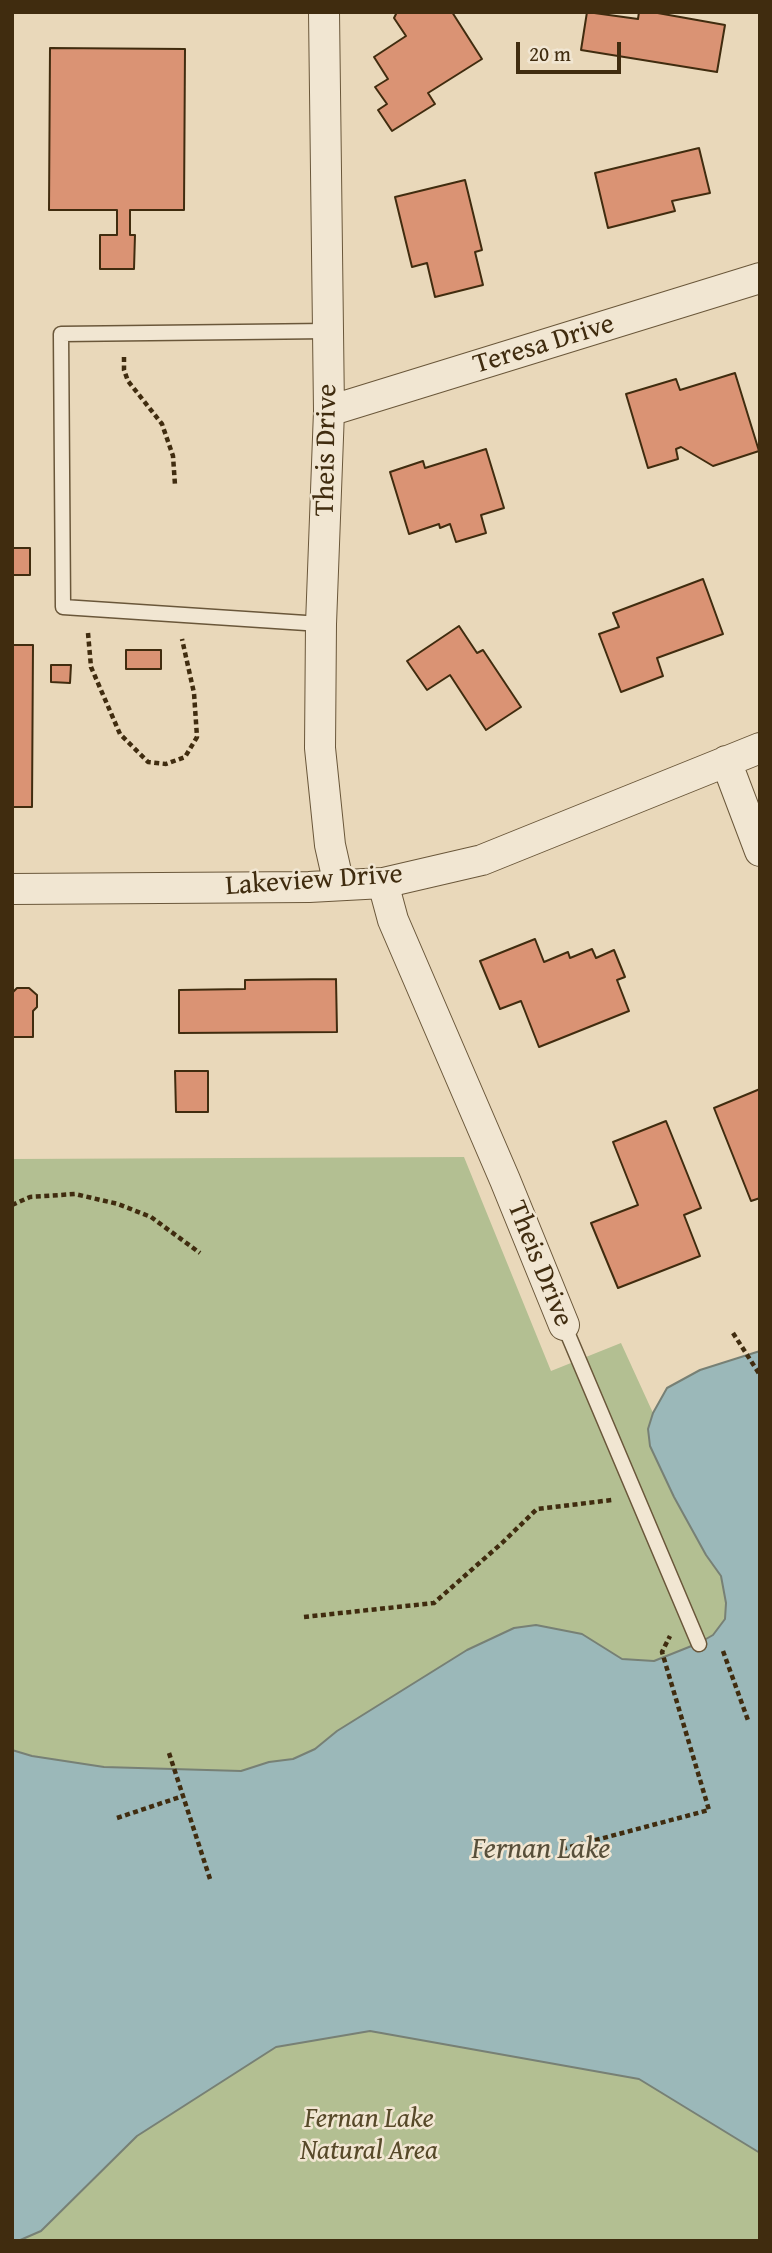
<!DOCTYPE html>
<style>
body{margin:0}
#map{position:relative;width:772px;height:2253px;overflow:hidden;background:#e9d8ba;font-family:"Gentium Book Plus",serif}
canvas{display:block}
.frame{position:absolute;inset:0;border:14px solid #402c0f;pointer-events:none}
.scale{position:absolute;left:516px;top:42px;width:105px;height:32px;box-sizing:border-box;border:4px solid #402c0f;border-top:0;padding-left:9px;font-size:21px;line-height:24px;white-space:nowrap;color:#402c0f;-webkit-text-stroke:5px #f1e6d2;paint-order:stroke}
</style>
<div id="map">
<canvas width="772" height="2253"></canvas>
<div class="frame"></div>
<div class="scale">20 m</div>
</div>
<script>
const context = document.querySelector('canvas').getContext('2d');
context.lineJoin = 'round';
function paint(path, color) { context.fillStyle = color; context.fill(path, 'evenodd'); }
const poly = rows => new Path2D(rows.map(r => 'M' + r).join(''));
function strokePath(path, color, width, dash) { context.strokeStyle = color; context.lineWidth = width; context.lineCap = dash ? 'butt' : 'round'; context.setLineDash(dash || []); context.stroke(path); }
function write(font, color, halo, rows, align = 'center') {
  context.font = font + ' "Gentium Book Plus",serif'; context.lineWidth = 5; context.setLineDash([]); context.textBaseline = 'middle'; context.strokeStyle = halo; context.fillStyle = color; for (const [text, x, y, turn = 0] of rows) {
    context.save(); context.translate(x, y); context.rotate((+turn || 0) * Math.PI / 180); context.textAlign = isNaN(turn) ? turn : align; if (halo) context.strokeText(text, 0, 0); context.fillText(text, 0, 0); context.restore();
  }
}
const green = poly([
 [464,1157,551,1371,621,1343,653,1413,648,1429,650,1446,674,1497,706,1555,721,1576,726,1603,725,1619,713,1635,699,1644,654,1661,622,1659,582,1634,536,1625,467,1650,337,1731,315,1749,293,1759,269,1762,241,1771,104,1767,32,1756,12,1750,12,1159],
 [370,2031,639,2079,760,2153,760,2241,18,2241,41,2231,137,2136,276,2047]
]);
const water = poly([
 [760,1351,760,2153,639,2079,370,2031,276,2047,137,2136,41,2231,18,2241,12,2241,12,1750,32,1756,104,1767,241,1771,269,1762,293,1759,315,1749,337,1731,467,1650,514,1628,536,1625,582,1634,622,1659,654,1661,699,1643,713,1635,725,1619,726,1603,721,1576,706,1555,674,1497,650,1446,648,1429,653,1413,667,1388,700,1370,760,1351]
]);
const building = poly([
 [397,12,452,12,482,59,428,93,435,104,392,131,378,110,387,104,375,87,388,79,374,57,406,36,394,18,397,12],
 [587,12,638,19,639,12,652,12,725,25,717,72,581,50,587,12],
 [50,48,185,49,184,210,130,210,130,235,135,235,134,269,100,269,100,235,117,235,117,210,49,210,50,48],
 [699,148,710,193,672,201,675,211,608,228,595,173,699,148],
 [465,180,482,250,475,252,483,285,435,297,427,263,412,267,395,197,465,180],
 [735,373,759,451,713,466,681,447,676,449,678,459,648,468,626,394,676,379,680,390,735,373],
 [486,449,504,508,481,515,486,533,456,542,450,524,440,528,439,524,409,534,390,472,423,461,425,468,486,449],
 [12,548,30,548,30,575,12,575,12,548],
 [703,579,723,634,657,658,663,676,621,692,599,634,619,627,613,613,703,579],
 [459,626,477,653,483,650,521,707,486,730,450,675,427,690,407,661,459,626],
 [12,645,33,645,32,807,12,807,12,645],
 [126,650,161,650,161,669,126,669,126,650],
 [51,665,71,665,70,683,51,682,51,665],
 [535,939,544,962,568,952,570,958,592,949,596,958,614,950,625,977,617,980,629,1011,539,1047,521,1001,500,1009,480,961,535,939],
 [336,979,337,1032,179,1033,179,990,245,989,245,980,336,979],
 [12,981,13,992,17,988,29,988,37,995,37,1007,33,1011,33,1037,12,1037,12,981],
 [175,1071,208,1071,208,1112,176,1112,175,1071],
 [760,1089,760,1198,751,1201,714,1108,760,1089],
 [666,1121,701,1208,684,1215,700,1256,618,1288,591,1223,638,1205,613,1142,666,1121]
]);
const path = poly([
 [124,357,124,370,128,381,162,424,173,456,175,485],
 [88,633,91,667,120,734,148,762,166,764,185,757,197,737,194,693,182,639],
 [12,1205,30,1197,75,1194,118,1204,151,1217,200,1253],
 [733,1333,760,1375],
 [304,1617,434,1603,502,1543,537,1509,612,1500],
 [723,1651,749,1723],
 [169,1753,210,1879],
 [117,1818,183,1796],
 [562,1849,709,1810,662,1652,670,1636]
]);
const lane = poly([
 [321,624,63,607,61,334,328,331],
 [564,1325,699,1644]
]);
const street = poly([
 [324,12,329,411,321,624,320,748,330,845,339,885],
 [329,411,760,278],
 [726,761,760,851],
 [383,883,393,920,505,1180,564,1325],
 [12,889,309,887,383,883,482,860,760,748]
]);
const streetNames = [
 ["Teresa Drive",544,345,-17],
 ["Theis Drive",327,450,-89],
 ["Lakeview Drive",314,881,-4],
 ["Theis Drive",539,1264,68]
];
const parkNames = [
 ["Fernan Lake",369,2120],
 ["Natural Area",369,2152]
];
const waterNames = [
 ["Fernan Lake",541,1850]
];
paint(green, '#b3bf92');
paint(water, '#9bb8b9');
strokePath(water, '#778075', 2);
paint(building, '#da9374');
strokePath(building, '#402c0f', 2);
strokePath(lane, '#6a573a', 17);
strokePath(street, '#6a573a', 32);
strokePath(path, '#402c0f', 4.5, [5, 3.5]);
strokePath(lane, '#f1e6d2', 14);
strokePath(street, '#f1e6d2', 30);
write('28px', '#402c0f', '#f1e6d2', streetNames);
write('italic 28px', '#574929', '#f1e6d2', parkNames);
write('italic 30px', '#574f3a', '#f1e6d2', waterNames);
</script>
